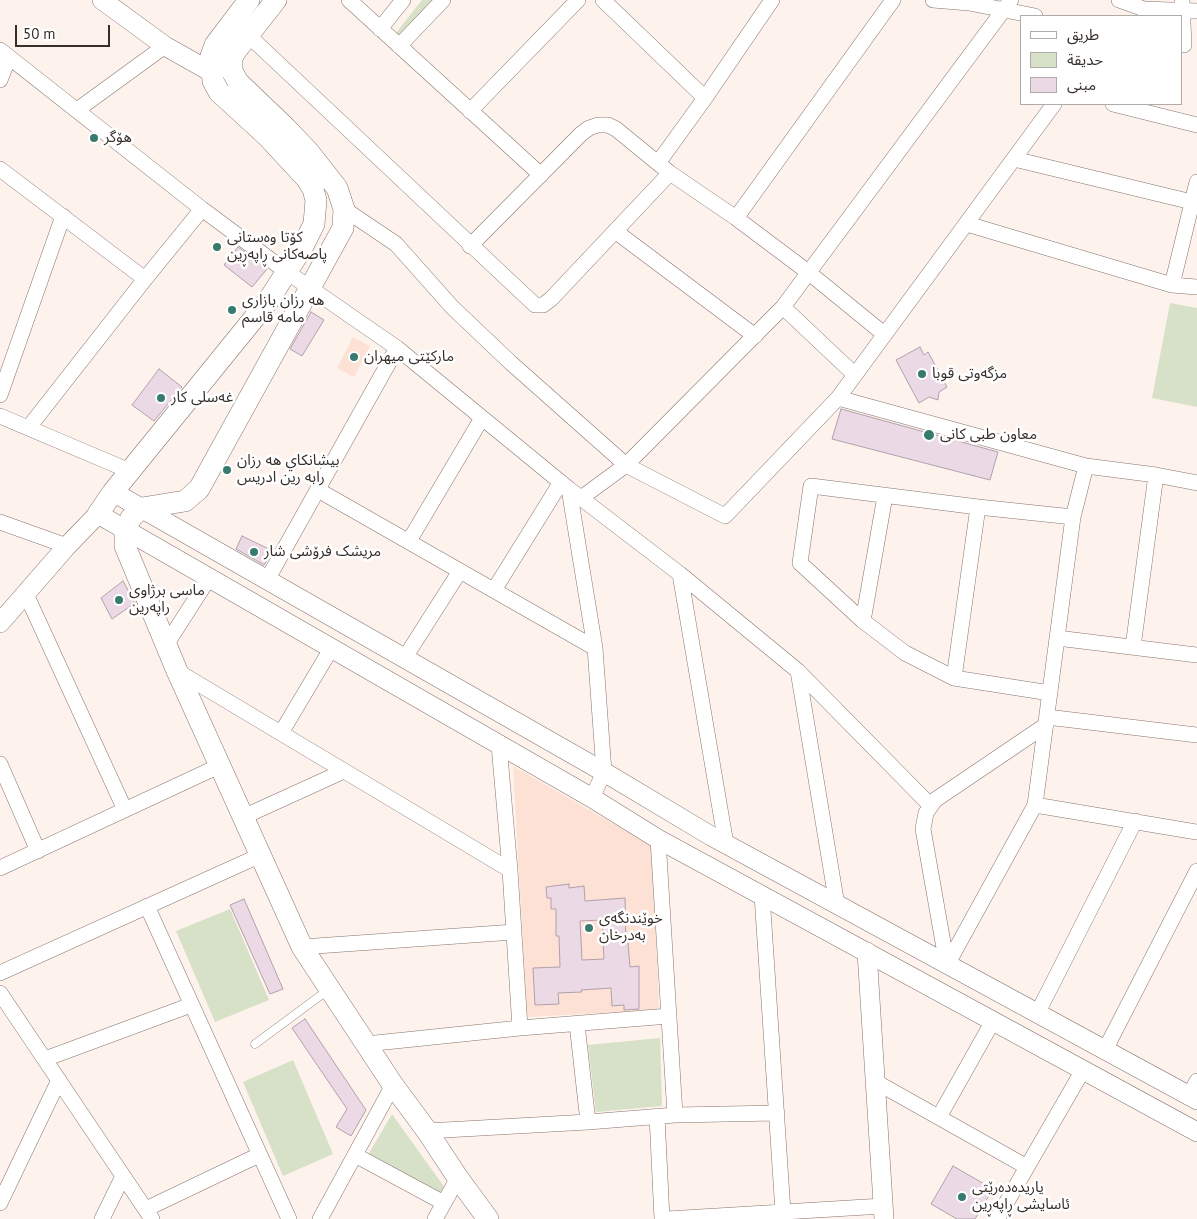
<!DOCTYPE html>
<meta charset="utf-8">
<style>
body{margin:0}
#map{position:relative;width:1197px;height:1219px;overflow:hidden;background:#fef2ec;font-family:"PT Sans","Noto Sans Arabic",sans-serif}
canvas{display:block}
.legend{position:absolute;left:1020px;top:15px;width:162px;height:90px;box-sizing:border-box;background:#fff;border:1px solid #aeabaa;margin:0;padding:6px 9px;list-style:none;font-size:15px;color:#352e2a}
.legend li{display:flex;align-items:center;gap:10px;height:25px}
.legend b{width:25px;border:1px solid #aeabaa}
.scale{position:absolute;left:15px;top:25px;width:95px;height:22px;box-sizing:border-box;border:2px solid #352e2a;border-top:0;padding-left:6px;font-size:15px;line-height:18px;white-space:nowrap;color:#352e2a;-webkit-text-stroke:4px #fff;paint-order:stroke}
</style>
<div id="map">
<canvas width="1197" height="1219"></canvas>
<ul class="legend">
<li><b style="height:6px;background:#fff"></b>طريق</li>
<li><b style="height:14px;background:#d7e1c7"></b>حديقة</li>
<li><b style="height:14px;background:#ebd9e6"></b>مبنى</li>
</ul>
<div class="scale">50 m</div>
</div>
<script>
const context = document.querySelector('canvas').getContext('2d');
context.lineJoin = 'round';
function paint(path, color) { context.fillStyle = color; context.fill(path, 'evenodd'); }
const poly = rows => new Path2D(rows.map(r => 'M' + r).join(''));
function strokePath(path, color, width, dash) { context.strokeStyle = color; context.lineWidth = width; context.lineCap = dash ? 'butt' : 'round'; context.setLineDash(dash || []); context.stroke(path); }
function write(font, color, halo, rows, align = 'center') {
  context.font = font + ' "PT Sans","Noto Sans Arabic",sans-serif'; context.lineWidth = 5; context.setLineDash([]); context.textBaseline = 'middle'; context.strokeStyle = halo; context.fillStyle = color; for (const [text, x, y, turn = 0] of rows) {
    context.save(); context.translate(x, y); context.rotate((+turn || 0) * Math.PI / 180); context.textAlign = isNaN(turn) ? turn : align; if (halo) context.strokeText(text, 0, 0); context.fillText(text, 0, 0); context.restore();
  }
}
const built = poly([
 [353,337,370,346,354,377,337,368],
 [513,766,652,846,659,1010,527,1017]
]);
const green = poly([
 [422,0,439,0,401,39,395,34],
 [1170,303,1197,308,1197,407,1152,398],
 [230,909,269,1000,215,1022,176,931],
 [660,1038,662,1106,596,1112,588,1045],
 [293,1060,333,1154,283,1176,243,1082],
 [392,1114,445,1188,441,1196,368,1155]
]);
const building = poly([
 [238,247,267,269,252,287,224,265,238,247],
 [311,312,324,320,302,356,290,349,311,312],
 [920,347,924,355,928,352,947,387,939,392,938,400,929,397,919,403,896,360,920,347],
 [159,369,182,387,154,421,132,405,159,369],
 [841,409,998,452,990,480,832,439,841,409],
 [242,536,273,551,264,565,236,549,242,536],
 [123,581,135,603,112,619,101,598,123,581],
 [569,884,569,888,584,886,585,901,625,898,626,943,628,943,630,967,639,966,639,1009,624,1010,624,1005,612,1006,611,988,581,990,582,992,558,993,559,1004,535,1005,533,968,560,967,559,936,556,936,556,909,551,909,551,898,547,898,546,887,569,884],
 [602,920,604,959,582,960,580,921,602,920],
 [244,899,283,989,270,994,230,905,244,899],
 [305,1019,366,1110,351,1136,336,1127,347,1109,292,1028,305,1019],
 [953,1166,993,1189,975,1219,957,1219,931,1204,953,1166]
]);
const service = poly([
 [255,1044,328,990]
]);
const minor = poly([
 [349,0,541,175],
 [603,0,705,98],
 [933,0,969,3,1035,16],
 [1119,0,1144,9,1197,11],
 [1182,0,1184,45],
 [380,29,403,0],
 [248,35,535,305,543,305,551,299,670,173],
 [399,46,443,0],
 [0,50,202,209,287,272,397,348,569,489,680,574,798,671,930,805],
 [0,80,9,57],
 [1113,104,1197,125],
 [77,110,165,46],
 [470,111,578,0],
 [1014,159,1192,202],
 [658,163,705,98,772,0],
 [0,169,145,279],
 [344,209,396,244,452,307,511,363,626,465,725,516,838,398,1054,104],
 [967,224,1172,285,1197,287],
 [615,231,755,336],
 [470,246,581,134,589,128,598,125,608,125,616,129,670,173,736,218],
 [1172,285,1197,182],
 [783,307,855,375],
 [884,334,808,272,736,218,893,0],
 [0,395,63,216],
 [838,398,1086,466,1156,475,1197,483],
 [0,416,130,471],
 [29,427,145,279,202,209],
 [569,489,595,648,604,772,592,798],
 [318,490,595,648],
 [581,498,626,465,783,307,1011,0],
 [0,522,67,546],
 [409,541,482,418],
 [680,574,726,844],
 [267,580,397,348],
 [494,590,561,482],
 [26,594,125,810],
 [863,621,885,496],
 [1057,638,1197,655],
 [166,645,209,578],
 [1133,647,1156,475],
 [404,659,460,571],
 [177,671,510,870],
 [798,671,837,905],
 [954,678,978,507],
 [1050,693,954,678,905,653,863,621,800,563,811,486,978,507,1073,517],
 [1047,717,1197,735],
 [281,733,331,649],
 [499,745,510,870,520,1028],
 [0,764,38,851],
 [1035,805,1197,832],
 [243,817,344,771],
 [658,839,675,1115],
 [0,868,219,766],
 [762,895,783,1212],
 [147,906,289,1219],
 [302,947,514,932],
 [947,965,1035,805,1073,517,1086,466],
 [947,965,923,829,926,813,935,800,1046,725],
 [0,973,261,855],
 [0,993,152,1219],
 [1037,1014,1135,821],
 [577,1024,588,1122],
 [366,1044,520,1028,669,1016],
 [1105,1050,1197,871],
 [45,1059,191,1005],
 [876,1082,1027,1167],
 [1189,1096,1197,1081],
 [657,1116,662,1219],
 [939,1117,993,1021],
 [427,1131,588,1122,675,1115,777,1113],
 [355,1155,444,1203],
 [0,1203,59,1080],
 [146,1209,259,1155],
 [102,1219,123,1176],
 [320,1219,393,1085],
 [435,1219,458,1178],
 [667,1219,883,1206],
 [997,1219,1083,1070]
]);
const tertiary = poly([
 [102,0,165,46,213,73],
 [113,492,604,772,711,836,1197,1100],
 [0,623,67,546,98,514,592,798,658,839,1197,1132],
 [867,952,884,1219]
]);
const secondary = poly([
 [276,0,235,52,232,58,232,71,238,82,286,128,308,151,337,188,344,209,343,228,199,489,185,501,142,508,137,512,131,518,125,530,125,546,177,671,302,947,393,1085,427,1131,458,1178,488,1219],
 [98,514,113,492,268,301,302,248,314,224,316,200,313,189,307,179,268,137,219,92,213,81,211,56,215,45,249,0]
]);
const markers = [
 [94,138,5,"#377b6f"],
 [217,247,5,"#377b6f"],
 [232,310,5,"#377b6f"],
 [354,357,5,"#377b6f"],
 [922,374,5,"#377b6f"],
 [161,398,5,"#377b6f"],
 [929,435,6,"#377b6f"],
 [227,470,5,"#377b6f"],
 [254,552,5,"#377b6f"],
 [119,600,5,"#377b6f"],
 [589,928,5,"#377b6f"],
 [962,1197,5,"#377b6f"]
];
const poiNames = [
 ["هۆگر",104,138],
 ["كۆتا وەستانی",227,238],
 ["پاصەکانی ڕاپەڕین",227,255],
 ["هه رزان بازارى",242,301],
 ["مامه قاسم",242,318],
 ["مارکێتی میهران",364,357],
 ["مزگەوتی قوبا",932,374],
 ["غەسلی کار",171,398],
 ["معاون طبی کانی",940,435],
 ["بيشانكاي هه رزان",237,461],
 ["رابه رين ادريس",237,478],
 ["مریشک فرۆشی شار",264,552],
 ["ماسی برژاوی",129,591],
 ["راپەرین",129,608],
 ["خوێندنگەی",599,919],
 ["بەدرخان",599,936],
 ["یاریدەدەرێتی",972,1188],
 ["ئاسایشی ڕاپەڕین",972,1205]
];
paint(built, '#fde1d4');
paint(green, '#d7e1c7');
paint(building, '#ebd9e6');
strokePath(building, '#b1a0ac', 1);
strokePath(service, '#86746c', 9);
strokePath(minor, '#86746c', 16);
strokePath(tertiary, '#86746c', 20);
strokePath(secondary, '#86746c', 22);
strokePath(service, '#fff', 8);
strokePath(minor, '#fff', 15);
strokePath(tertiary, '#fff', 19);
strokePath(secondary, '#fff', 21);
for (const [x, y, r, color] of markers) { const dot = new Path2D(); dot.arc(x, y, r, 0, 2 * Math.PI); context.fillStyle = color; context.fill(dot); strokePath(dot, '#fff', 2); }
write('15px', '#352e2a', '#fff', poiNames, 'left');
</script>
